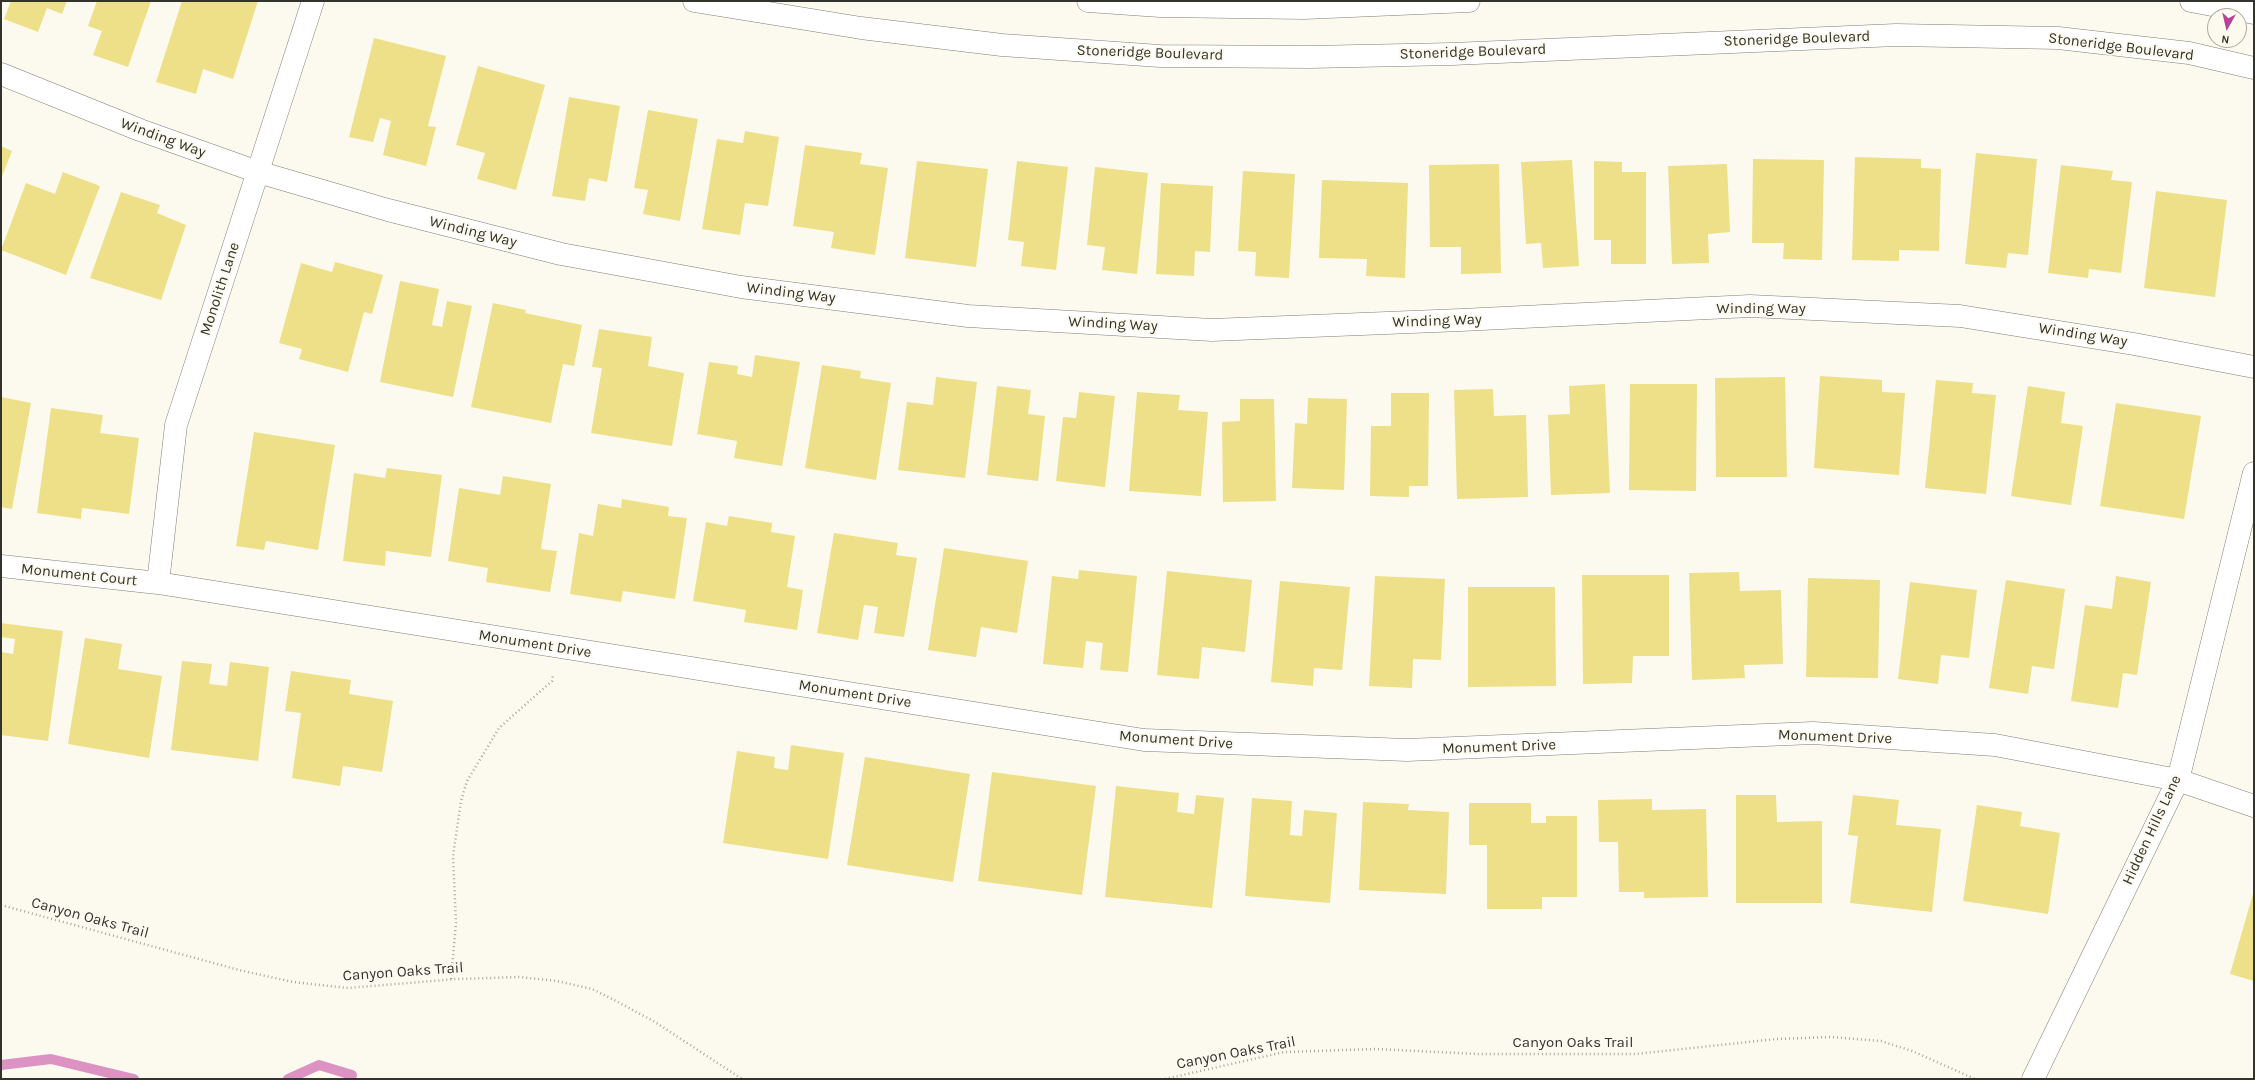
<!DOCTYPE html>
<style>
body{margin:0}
#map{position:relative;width:2255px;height:1080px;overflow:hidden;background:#fcfaee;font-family:Karla,sans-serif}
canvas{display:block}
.frame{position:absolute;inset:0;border:2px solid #33332e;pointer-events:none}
.north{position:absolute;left:2207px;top:8px;width:40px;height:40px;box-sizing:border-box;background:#fcfaee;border:1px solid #acaaa1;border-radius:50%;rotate:188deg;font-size:11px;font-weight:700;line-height:16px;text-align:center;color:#33332e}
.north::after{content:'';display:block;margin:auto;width:14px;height:18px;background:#b74197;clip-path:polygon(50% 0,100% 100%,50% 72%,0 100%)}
</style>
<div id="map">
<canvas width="2255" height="1080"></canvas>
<div class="frame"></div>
<div class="north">N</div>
</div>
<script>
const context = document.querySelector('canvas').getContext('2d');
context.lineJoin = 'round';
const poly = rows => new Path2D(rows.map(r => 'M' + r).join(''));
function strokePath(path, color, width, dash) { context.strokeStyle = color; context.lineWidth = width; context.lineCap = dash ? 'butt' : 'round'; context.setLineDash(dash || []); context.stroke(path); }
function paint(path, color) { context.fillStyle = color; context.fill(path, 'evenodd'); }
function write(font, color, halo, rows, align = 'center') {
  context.font = font + ' Karla,sans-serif'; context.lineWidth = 4; context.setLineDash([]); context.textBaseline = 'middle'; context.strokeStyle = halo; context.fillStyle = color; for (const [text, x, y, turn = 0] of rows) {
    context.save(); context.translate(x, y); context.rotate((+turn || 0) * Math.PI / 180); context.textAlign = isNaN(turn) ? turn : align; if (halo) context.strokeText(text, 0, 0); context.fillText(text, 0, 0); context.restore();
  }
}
const stream = poly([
 [1,1065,51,1059,134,1079],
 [288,1079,319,1065,352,1075,350,1079]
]);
const building = poly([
 [11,1,67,1,62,14,47,8,38,32,4,19],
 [97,1,151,1,128,67,93,55,102,31,88,26],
 [182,1,258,1,233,79,203,69,196,94,156,82],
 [374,38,446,56,428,126,436,127,426,166,383,155,391,121,380,118,373,142,349,137],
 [478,66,545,85,516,190,477,179,485,153,456,145],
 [569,97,620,106,607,182,589,178,585,201,552,196],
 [648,110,698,119,680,221,643,214,648,190,634,188],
 [745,131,779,137,768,206,745,203,740,235,702,229,717,139,743,143],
 [805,145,862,153,860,164,888,168,875,255,831,248,834,232,793,226],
 [1,146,12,151,1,179],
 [1976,153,2037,159,2028,255,2008,253,2006,268,1965,264],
 [1855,157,1921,159,1921,168,1941,169,1939,251,1899,250,1899,261,1852,260],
 [1753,159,1824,160,1822,260,1783,259,1784,243,1752,243],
 [1572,160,1579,266,1543,268,1541,243,1526,244,1521,162],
 [917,161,988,169,976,267,905,258],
 [1017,161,1068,167,1056,270,1021,266,1024,242,1008,240],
 [1594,161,1622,162,1622,172,1646,172,1646,264,1611,264,1611,240,1594,240],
 [1499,164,1501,273,1461,274,1461,247,1430,247,1429,165],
 [1727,164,1730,232,1708,234,1709,263,1672,264,1668,166],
 [2061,165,2113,171,2111,180,2132,182,2121,273,2089,269,2088,278,2048,273],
 [1095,167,1148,173,1137,274,1102,270,1105,247,1087,245],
 [1243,171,1295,174,1289,278,1255,276,1256,252,1238,251],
 [63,172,100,186,66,275,1,250,26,183,55,194],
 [1322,180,1408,183,1405,278,1366,276,1367,259,1319,258],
 [1161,183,1213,186,1210,252,1195,251,1194,276,1156,274],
 [2156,191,2227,200,2215,297,2144,288],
 [121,192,160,205,157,213,186,225,161,300,90,278],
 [335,262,383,275,372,314,364,312,348,372,299,359,302,349,279,343,301,263,332,272],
 [400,281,439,289,432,325,442,327,447,301,472,306,453,397,380,382],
 [493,303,526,310,525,313,582,325,574,366,563,364,551,423,471,407],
 [599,329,652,337,648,366,684,373,672,446,591,433,602,368,592,367],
 [755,355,800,362,782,466,734,458,737,441,697,434,709,362,738,366,737,374,752,377],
 [822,365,861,371,860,378,891,383,876,480,805,468],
 [1820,376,1882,380,1882,392,1905,393,1899,475,1814,468],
 [936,377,977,382,965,478,898,470,907,402,933,405],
 [1785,377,1787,477,1716,477,1715,378],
 [1936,380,1973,383,1972,393,1996,395,1986,494,1925,488],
 [1605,384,1610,493,1551,495,1548,415,1570,414,1569,386],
 [1630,384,1697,384,1696,491,1629,490],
 [997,386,1031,390,1028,414,1045,416,1038,481,987,475],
 [2028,386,2065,392,2061,423,2083,426,2071,505,2011,496],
 [1493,389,1494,416,1526,415,1528,497,1457,499,1454,390],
 [1079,392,1115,396,1105,487,1056,481,1063,417,1076,418],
 [1137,392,1180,395,1178,410,1208,412,1201,496,1129,491],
 [1391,393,1429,393,1428,486,1409,486,1409,497,1370,496,1371,426,1391,426],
 [1,397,31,403,12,509,1,507],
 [1308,398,1347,399,1344,490,1292,488,1295,423,1307,424],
 [1240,399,1274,399,1276,501,1223,502,1222,422,1240,421],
 [2116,403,2201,416,2184,519,2100,506],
 [51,408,103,415,100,433,139,438,129,514,82,508,81,519,37,513],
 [254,432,335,445,318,550,266,541,264,550,236,546],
 [387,468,442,475,431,557,386,551,385,566,343,561,354,473,385,478],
 [503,476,551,484,541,549,557,551,550,592,486,582,488,568,448,561,459,488,500,495],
 [622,499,669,507,668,516,687,518,675,599,623,591,621,602,570,594,579,533,593,536,598,504,621,508],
 [729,516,772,523,771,532,795,536,787,587,803,590,797,630,744,622,746,610,693,601,706,522,727,526],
 [834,533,898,543,896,555,917,558,904,637,874,633,878,607,864,605,858,640,817,633],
 [944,548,1028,561,1017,633,981,627,976,657,928,650],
 [1079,570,1137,576,1128,672,1100,670,1103,643,1086,641,1083,668,1043,664,1052,576,1078,579],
 [1167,571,1252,580,1245,652,1202,647,1199,679,1157,675],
 [1739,572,1740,591,1781,590,1783,664,1744,665,1745,678,1692,680,1689,573],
 [1582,575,1669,575,1669,656,1633,656,1632,683,1583,684],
 [1375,576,1445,579,1441,660,1413,659,1412,688,1369,686],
 [2116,576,2151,582,2137,675,2123,673,2118,708,2071,701,2085,605,2112,609],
 [1808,578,1880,580,1878,678,1806,677],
 [2006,580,2065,589,2054,669,2032,666,2028,694,1989,688],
 [1280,581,1350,587,1342,670,1314,668,1313,686,1271,682],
 [1910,582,1977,590,1969,658,1941,655,1938,684,1898,679],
 [1468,587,1555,587,1556,686,1468,687],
 [1,623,63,631,48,741,1,735,1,652,13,654,15,639,1,637],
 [85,638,122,644,118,669,162,676,149,758,68,744],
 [182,661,212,664,209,684,227,686,230,662,269,667,258,761,171,750],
 [291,671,351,680,349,694,393,701,382,772,343,766,340,786,292,778,301,713,285,711],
 [791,745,844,753,828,859,723,843,737,751,775,757,774,768,788,770],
 [865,757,970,774,953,882,847,865],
 [992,772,1096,786,1082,895,978,881],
 [1116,786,1179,793,1177,812,1194,814,1196,795,1224,798,1212,908,1105,897],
 [1736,795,1776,795,1777,822,1822,821,1822,903,1736,903],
 [1853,795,1899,800,1896,825,1941,829,1932,912,1850,903,1858,836,1848,835],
 [1252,798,1292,801,1290,835,1302,836,1304,810,1337,813,1330,903,1245,896],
 [1652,799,1652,810,1706,809,1708,897,1644,898,1644,892,1619,892,1618,842,1599,842,1598,800],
 [1363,802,1409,804,1408,810,1449,812,1446,894,1359,890],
 [1469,803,1531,803,1531,823,1546,823,1546,816,1577,816,1577,897,1542,897,1542,909,1487,909,1487,845,1469,845],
 [1977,805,2022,812,2020,826,2060,833,2048,914,1963,901],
 [2254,890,2254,981,2230,974]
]);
const path = poly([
 [1,905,239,970,293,982,348,988,456,979,519,977,557,981,592,989,618,1002,655,1022,742,1079],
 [451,979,456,923,453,856,461,801,467,781,499,728,552,681,553,675],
 [1165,1079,1284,1052,1376,1049,1478,1054,1636,1054,1776,1039,1831,1037,1881,1041,1912,1051,1975,1079]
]);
const minor = poly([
 [694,1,861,28,1002,45,1160,56,1310,57,1452,54,1896,35,2058,38,2189,53,2254,68],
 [1088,1,1160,6,1304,8,1469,1],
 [2191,1,2254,13],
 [1,74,140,130,258,172,388,210,561,254,741,287,968,316,1212,330,1461,320,1750,306,1960,316,2134,344,2254,367],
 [1,566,158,583,1144,740,1407,750,1813,733,1995,745,2178,780,2254,806],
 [158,583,176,425,313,1],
 [2033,1079,2178,780,2254,473]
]);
const streetNames = [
 ["Stoneridge Boulevard",1797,39,-2],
 ["Stoneridge Boulevard",2121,47,7],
 ["Stoneridge Boulevard",1473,52,-2],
 ["Stoneridge Boulevard",1150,53,2],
 ["Winding Way",163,138,20],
 ["Winding Way",473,232,14],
 ["Monolith Lane",220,289,-72],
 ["Winding Way",791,293,7],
 ["Winding Way",1761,309],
 ["Winding Way",1437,321,-2],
 ["Winding Way",1113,324,3],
 ["Winding Way",2083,335,9],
 ["Monument Court",79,575,6],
 ["Monument Drive",535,644,9],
 ["Monument Drive",855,694,9],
 ["Monument Drive",1835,737,2],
 ["Monument Drive",1176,740,4],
 ["Monument Drive",1499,747,-2],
 ["Hidden Hills Lane",2152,830,-65],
 ["Canyon Oaks Trail",90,918,15],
 ["Canyon Oaks Trail",403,972,-4],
 ["Canyon Oaks Trail",1573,1043],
 ["Canyon Oaks Trail",1236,1053,-11]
];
strokePath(stream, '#dd92c4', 10);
paint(building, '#ede088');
strokePath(minor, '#7f7e74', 23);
strokePath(path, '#a7a69d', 2.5, [1, 3]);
strokePath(minor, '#fff', 22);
write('15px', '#33332e', '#fcfaee', streetNames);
</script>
